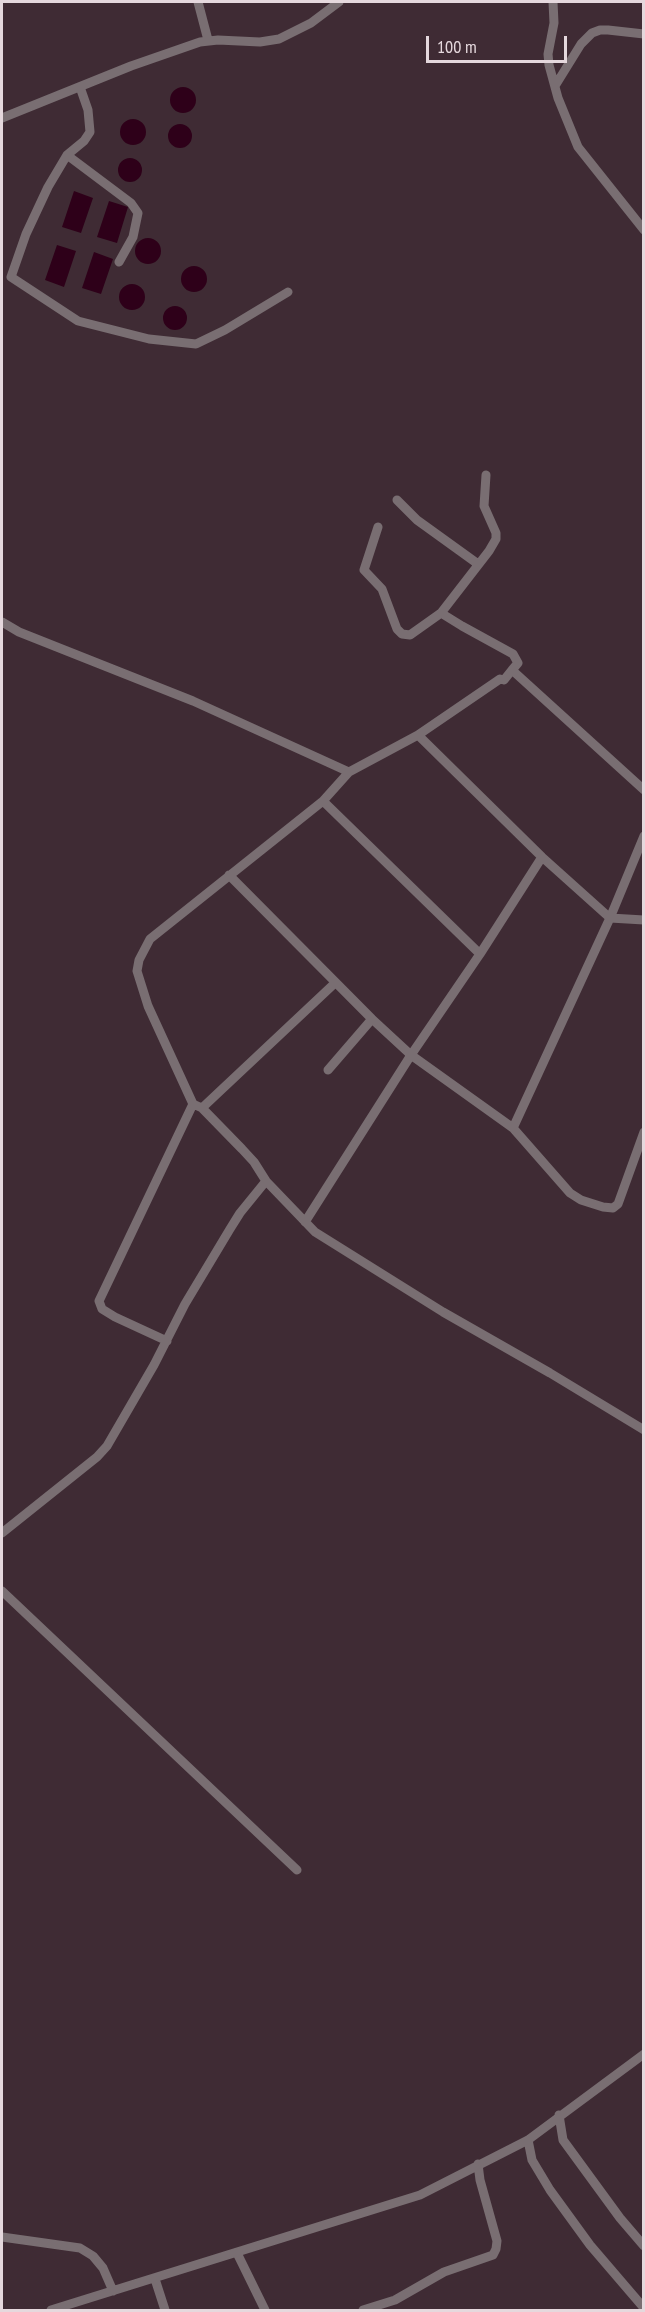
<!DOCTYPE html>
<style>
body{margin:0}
#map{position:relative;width:645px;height:2312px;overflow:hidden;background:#3f2b34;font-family:"PT Sans Narrow",sans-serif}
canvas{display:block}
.frame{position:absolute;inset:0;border:3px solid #e5d8dd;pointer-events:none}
.scale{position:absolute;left:426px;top:36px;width:141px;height:27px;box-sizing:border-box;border:3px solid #e5d8dd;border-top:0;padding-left:8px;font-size:18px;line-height:21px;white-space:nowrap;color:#e5d8dd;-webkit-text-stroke:4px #3f2b34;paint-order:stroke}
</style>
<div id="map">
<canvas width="645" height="2312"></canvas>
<div class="frame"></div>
<div class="scale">100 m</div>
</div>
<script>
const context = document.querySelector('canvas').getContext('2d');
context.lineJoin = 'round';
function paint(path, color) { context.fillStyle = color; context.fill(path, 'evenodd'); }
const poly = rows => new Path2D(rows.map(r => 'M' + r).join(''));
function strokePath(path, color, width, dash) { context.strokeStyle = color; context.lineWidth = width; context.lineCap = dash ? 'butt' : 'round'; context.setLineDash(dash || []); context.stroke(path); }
const water = poly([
 '170 100a13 13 0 1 1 26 0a13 13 0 1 1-26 0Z',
 '120 132a13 13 0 1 1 26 0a13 13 0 1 1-26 0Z',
 '168 136a12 12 0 1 1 24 0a12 12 0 1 1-24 0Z',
 '118 170a12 12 0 1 1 24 0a12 12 0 1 1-24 0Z',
 [74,191,93,198,81,233,62,227],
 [109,201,128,207,117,243,97,237],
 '135 251a13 13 0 1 1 26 0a13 13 0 1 1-26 0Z',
 [57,245,76,251,64,287,45,280],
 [94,252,113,259,101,294,82,288],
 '181 279a13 13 0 1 1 26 0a13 13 0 1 1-26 0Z',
 '119 297a13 13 0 1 1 26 0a13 13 0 1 1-26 0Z',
 '163 318a12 12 0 1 1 24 0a12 12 0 1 1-24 0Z'
]);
const minor = poly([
 [198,2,208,40],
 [553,2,554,23,548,54,549,65,558,98,578,147,644,230],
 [555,86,581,44,592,33,600,30,608,30,644,34],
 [80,87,88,110,90,132,84,141,67,155,48,187,26,234,11,277,78,321,149,339,196,344,225,330,288,292],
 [2,118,131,66,200,42,218,40,260,42,279,39,311,23,339,2],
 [67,155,131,203,138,213,133,237,119,262],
 [397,500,417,520,478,564],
 [378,527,364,570,382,589,397,629,402,634,410,635,441,613,489,551,496,539,496,533,484,506,486,475],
 [441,613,462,626,513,654,518,663,512,670],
 [2,622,19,632,193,701,349,772],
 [418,735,542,857,610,918,644,920],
 [323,801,480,954],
 [229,875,372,1019,411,1055,513,1128,570,1193,581,1200,603,1207,613,1208,618,1204,644,1132],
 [328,1070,372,1019],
 [202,1108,335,983],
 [513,1128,610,918,644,836],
 [266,1181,254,1162,242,1149,202,1108,193,1104,148,1006,137,971,139,960,150,939,323,801,349,772,418,735,500,679,504,680,512,670,644,790],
 [305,1222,411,1055,480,954,542,857],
 [167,1341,115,1317,102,1309,99,1301,193,1104],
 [2,1533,97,1457,107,1446,154,1365,185,1304,230,1229,240,1213,266,1181,315,1232,443,1312,550,1373,644,1430],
 [2,1591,297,1870],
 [559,2115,563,2140,620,2218,644,2246],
 [528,2140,532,2160,550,2190,590,2245,644,2308],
 [2,2237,80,2248,93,2256,103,2268,113,2291],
 [237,2253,265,2310],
 [155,2279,165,2310],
 [51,2310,420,2195,528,2140,644,2054],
 [363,2310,395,2300,444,2272,493,2255,496,2249,497,2241,480,2180,478,2164]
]);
paint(water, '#2e0019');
strokePath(minor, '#796e72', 9);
</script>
